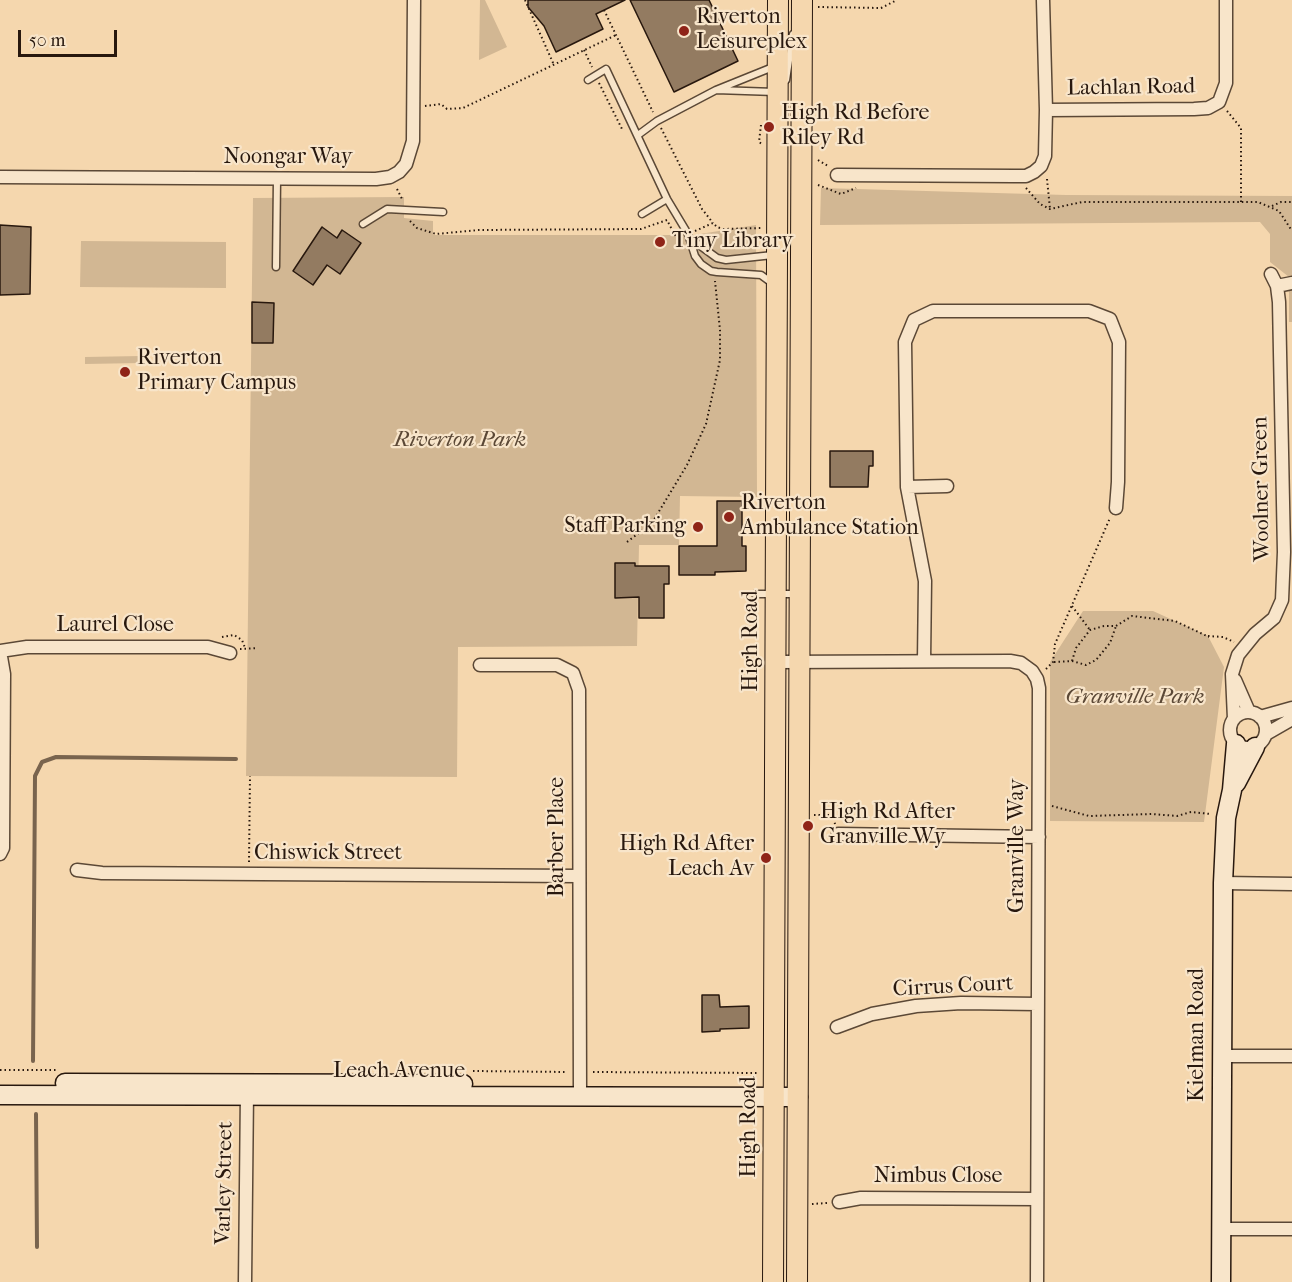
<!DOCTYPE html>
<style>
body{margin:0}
#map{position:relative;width:1292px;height:1282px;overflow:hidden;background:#f5d7ae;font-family:"IM FELL French Canon",serif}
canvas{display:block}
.scale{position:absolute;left:18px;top:30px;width:99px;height:27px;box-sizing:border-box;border:3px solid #28180e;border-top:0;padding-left:8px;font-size:18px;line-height:21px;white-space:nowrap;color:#28180e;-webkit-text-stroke:4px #f8e5ca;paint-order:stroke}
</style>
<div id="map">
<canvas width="1292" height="1282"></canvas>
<div class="scale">50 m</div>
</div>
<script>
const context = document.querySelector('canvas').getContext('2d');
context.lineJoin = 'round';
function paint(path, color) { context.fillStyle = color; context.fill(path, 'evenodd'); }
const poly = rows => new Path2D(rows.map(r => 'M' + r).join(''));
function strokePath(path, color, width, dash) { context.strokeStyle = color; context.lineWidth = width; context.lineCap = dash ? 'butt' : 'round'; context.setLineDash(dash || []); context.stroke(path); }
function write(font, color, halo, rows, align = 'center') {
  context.font = font + ' "IM FELL French Canon",serif'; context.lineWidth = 4.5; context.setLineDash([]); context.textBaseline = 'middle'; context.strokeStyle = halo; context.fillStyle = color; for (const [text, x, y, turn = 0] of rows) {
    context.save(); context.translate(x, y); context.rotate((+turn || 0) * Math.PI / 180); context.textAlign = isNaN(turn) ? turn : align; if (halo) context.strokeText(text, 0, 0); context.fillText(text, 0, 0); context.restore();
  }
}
const green = poly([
 [480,0,485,0,507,47,479,60],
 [821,188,1066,195,1292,196,1292,322,1289,322,1289,277,1270,262,1270,234,1260,222,820,225],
 [404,197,404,218,433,221,433,235,694,235,756,225,757,497,680,496,679,545,639,545,637,646,458,647,457,777,246,776,253,198],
 [81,241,226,242,226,288,80,287],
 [141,356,141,363,85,364,85,357],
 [1083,611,1153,611,1208,636,1224,667,1204,822,1050,821,1050,662]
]);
const stream = poly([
 [33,1061,35,776,42,762,56,757,236,759],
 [36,1114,37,1247]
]);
const building = poly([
 [528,0,625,0,596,14,603,29,556,52,544,26,528,7,528,0],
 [630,0,709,0,738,61,674,92,630,0],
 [0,225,31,227,30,294,0,295,0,225],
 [322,227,337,238,342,230,361,243,340,274,327,265,313,285,293,271,322,227],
 [252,302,274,303,273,343,252,343,252,302],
 [830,451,873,451,873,466,869,466,868,487,830,487,830,451],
 [717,501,742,501,742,546,746,546,746,571,715,572,715,575,679,575,679,546,717,546,717,501],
 [615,563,635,563,635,566,669,566,669,584,664,584,664,618,639,618,639,597,615,598,615,563],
 [702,995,719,995,720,1007,749,1006,749,1028,720,1029,720,1031,702,1032,702,995]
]);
const path = poly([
 [525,0,554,65],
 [818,7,881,8,897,0],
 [604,10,653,112],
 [584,50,592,67],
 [599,83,623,131],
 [425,106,441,104,447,109,463,108,616,35],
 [1227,111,1241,128,1241,202],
 [761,125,759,142,762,144],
 [661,128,702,209,713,223],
 [818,160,828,166],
 [1047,179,1050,209],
 [818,185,841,194,856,188],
 [1026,188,1040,204,1050,209,1082,202,1258,202,1279,211,1292,231],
 [397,189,402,199],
 [1272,206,1281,202,1292,202],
 [410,221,417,228,436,234,479,230,641,229,667,220,677,239,679,238],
 [695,231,713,223,717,227,723,229,761,228],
 [627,542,652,523,687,465,706,424,720,360,720,330,715,281],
 [1072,606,1090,630],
 [1208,636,1223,637,1234,642],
 [222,637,234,635,242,640,245,648],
 [240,649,258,648],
 [1072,661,1076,648,1090,630,1104,626,1116,626,1132,616,1175,621,1209,637],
 [1054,662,1072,661,1086,665,1096,660,1110,643,1116,626],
 [1046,669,1053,662,1055,644,1110,518],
 [1052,806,1089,816,1152,814,1177,816,1191,812,1211,814],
 [814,815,833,815,835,824],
 [249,862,250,776],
 [0,1070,56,1070],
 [473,1071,566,1072],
 [593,1072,758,1073],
 [812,1204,827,1203]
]);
const lane = poly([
 [588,80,606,69,667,199,688,234,695,256,701,264,711,271,717,272,761,275,772,283],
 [786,80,793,34],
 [716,90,775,92],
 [638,135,657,121,716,90,773,67],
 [642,214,667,199],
 [363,224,387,209,443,212],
 [691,239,717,258,726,260,773,255],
 [276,267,277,179],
 [755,594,796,594]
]);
const street = poly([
 [1046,110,1194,109,1208,108,1219,102,1226,83,1226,0],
 [837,175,1014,176,1026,176,1034,172,1041,166,1045,156,1046,110,1043,0],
 [0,177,376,179,390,177,399,172,406,164,413,141,414,0],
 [1277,286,1292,283],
 [907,487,947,486],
 [0,651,27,647,208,647,230,653],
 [924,661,925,581,907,487,905,342,914,320,933,311,1089,311,1110,319,1119,342,1118,482,1116,508],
 [776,662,1010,661,1021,663,1032,671,1037,679,1039,688,1037,1282],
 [480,665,557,665,573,673,579,690,580,1096],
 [1235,680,1249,712],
 '1230 730a18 18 0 1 1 36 0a18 18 0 1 1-36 0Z',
 [1260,717,1292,708],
 [1234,719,1232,674,1238,655,1255,634,1274,618,1282,600,1284,552,1279,302,1277,286,1271,274],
 [1266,734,1292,719],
 [838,834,1039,837],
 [0,854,3,848,4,674,0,651],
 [77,870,102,873,579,876],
 [1223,883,1292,884],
 [837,1027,872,1014,916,1006,961,1003,1038,1004],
 [1221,1056,1292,1056],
 [839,1202,861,1198,1037,1199],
 [1221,1229,1292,1229],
 [245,1282,247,1091]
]);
const secondary = poly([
 [1236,783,1255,747],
 [65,1083,463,1084],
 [0,1095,798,1097],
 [1221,1282,1223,883,1226,818,1232,790,1236,744]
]);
const primary = poly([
 [773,1282,778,0],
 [797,1282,802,0]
]);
const markers = [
 [684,31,6,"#8f2418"],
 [769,127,6,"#8f2418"],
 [660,242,6,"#8f2418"],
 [125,372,6,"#8f2418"],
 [729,517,6,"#8f2418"],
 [698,527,6,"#8f2418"],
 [808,826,6,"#8f2418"],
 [766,858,6,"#8f2418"]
];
const poiNames = [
 ["Riverton",696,18],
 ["Leisureplex",696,43],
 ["High Rd Before",781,114],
 ["Riley Rd",781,139],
 ["Tiny Library",672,242],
 ["Riverton",137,359],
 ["Primary Campus",137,384],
 ["Riverton",741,504],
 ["Ambulance Station",741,529],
 ["Staff Parking",686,527,"right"],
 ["High Rd After",820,813],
 ["Granville Wy",820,838],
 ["High Rd After",754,845,"right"],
 ["Leach Av",754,870,"right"]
];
const streetNames = [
 ["Lachlan Road",1131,88,-1],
 ["Noongar Way",288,158],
 ["Woolner Green",1262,489,-91],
 ["Laurel Close",115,626],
 ["High Road",752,641,-90],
 ["Barber Place",558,837,-90],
 ["Granville Way",1018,846,-90],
 ["Chiswick Street",328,854],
 ["Cirrus Court",953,987,-3],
 ["Kielman Road",1198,1035,-90],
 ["Leach Avenue",399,1072],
 ["High Road",750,1127,-90],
 ["Nimbus Close",938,1177],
 ["Varley Street",225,1183,-89]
];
const parkNames = [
 ["Riverton Park",460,441],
 ["Granville Park",1135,698]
];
paint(green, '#d2b793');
strokePath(stream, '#79644e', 4);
paint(building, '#937b61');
strokePath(building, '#28180e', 1.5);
strokePath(lane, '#5b4836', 9);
strokePath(street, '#5b4836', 15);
strokePath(secondary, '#28180e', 21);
strokePath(primary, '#28180e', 22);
strokePath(path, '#28180e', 2, [1.5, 3]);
strokePath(lane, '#f8e5ca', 6);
strokePath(street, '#f8e5ca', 12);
strokePath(secondary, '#f8e5ca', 18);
strokePath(primary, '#f5d7ae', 20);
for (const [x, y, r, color] of markers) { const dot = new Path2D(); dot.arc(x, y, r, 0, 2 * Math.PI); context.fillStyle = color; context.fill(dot); strokePath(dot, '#f8e5ca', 2); }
write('22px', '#28180e', '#f8e5ca', poiNames, 'left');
write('22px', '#28180e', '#f8e5ca', streetNames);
write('italic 22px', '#5b4836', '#f8e5ca', parkNames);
</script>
